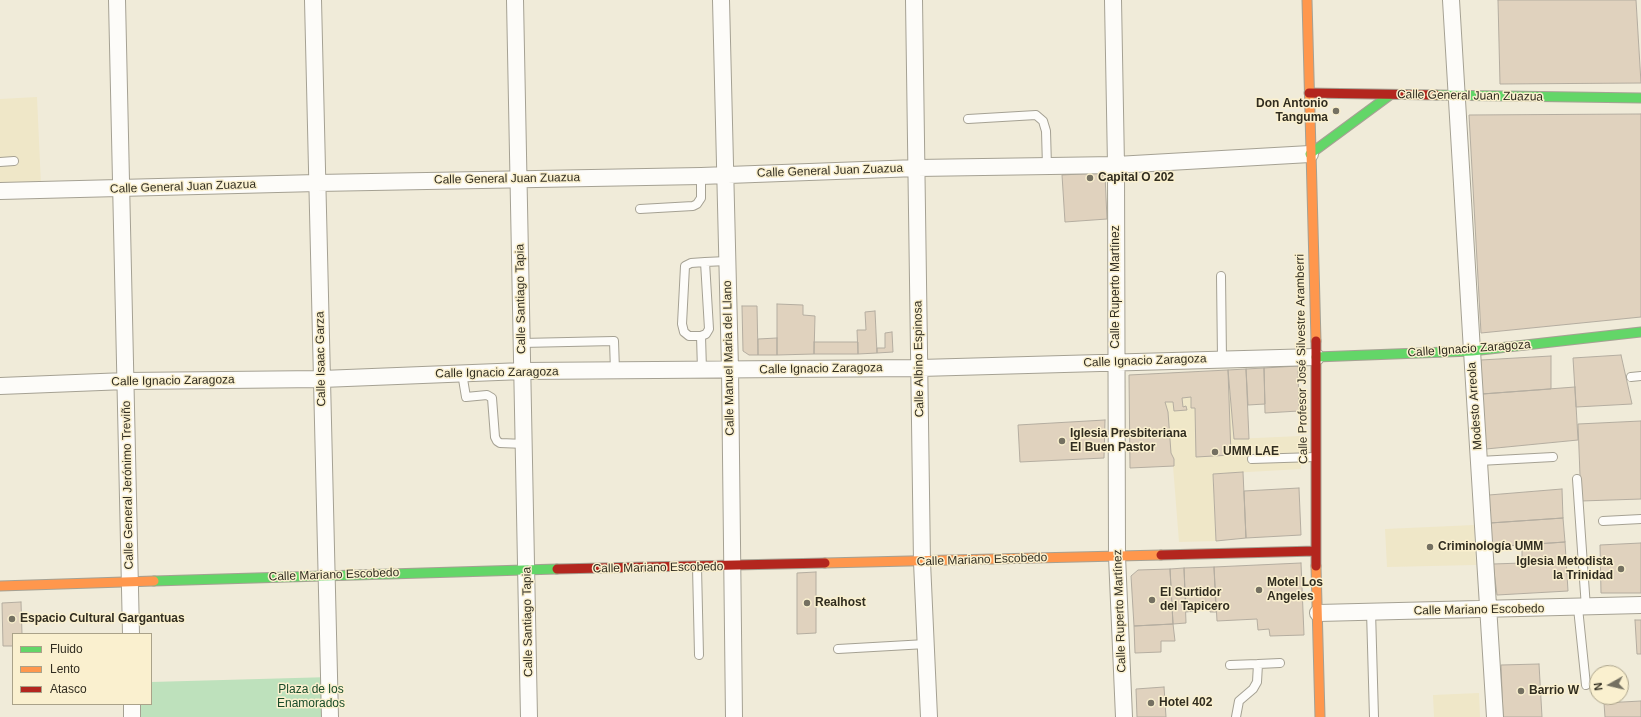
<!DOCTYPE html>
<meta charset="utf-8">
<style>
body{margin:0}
#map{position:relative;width:1641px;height:717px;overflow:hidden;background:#f0ebd9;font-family:Arial,sans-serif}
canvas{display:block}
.legend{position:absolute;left:12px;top:633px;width:140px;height:72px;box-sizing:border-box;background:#faf0cf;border:1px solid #aaa289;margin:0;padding:5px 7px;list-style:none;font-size:12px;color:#312d20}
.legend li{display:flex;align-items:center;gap:8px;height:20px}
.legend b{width:20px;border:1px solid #aaa289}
.north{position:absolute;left:1589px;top:665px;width:40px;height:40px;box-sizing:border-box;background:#faf0cf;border:1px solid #aaa289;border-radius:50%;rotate:262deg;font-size:11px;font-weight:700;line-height:16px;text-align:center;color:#312d20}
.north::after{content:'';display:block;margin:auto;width:14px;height:18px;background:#747061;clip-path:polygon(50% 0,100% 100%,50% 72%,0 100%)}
</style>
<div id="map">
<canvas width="1641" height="717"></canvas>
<ul class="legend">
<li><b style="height:5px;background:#63d668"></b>Fluido</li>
<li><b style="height:5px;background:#ff974d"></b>Lento</li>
<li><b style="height:5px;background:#b3261e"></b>Atasco</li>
</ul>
<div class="north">N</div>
</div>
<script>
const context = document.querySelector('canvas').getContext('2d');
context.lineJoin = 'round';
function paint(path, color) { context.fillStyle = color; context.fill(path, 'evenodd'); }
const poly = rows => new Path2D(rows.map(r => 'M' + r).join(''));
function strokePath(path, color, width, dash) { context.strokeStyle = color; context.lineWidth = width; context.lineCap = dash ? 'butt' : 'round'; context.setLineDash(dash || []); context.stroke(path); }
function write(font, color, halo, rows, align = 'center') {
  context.font = font + ' Arial,sans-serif'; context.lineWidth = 3; context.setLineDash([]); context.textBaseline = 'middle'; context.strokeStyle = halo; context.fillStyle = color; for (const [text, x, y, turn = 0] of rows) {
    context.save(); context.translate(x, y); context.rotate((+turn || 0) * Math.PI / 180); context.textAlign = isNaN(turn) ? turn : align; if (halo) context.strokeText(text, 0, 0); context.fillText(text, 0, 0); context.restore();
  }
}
const built = poly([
 [37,97,41,185,0,187,0,99],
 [1228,370,1234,439,1300,436,1301,469,1213,474,1216,541,1179,542,1173,466,1130,468,1129,375],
 [1474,525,1476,565,1387,567,1385,529],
 [1479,693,1480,717,1434,717,1433,695]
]);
const green = poly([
 [331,677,331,717,132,717,132,704,151,704,151,682]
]);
const building = poly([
 [1498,0,1636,0,1641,83,1500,84,1498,0],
 [1641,114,1641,317,1481,333,1469,115,1641,114],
 [1098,173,1098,176,1105,175,1107,219,1065,222,1062,175,1098,173],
 [777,304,803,305,803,315,815,316,814,354,777,355,777,304],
 [742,306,757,306,758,355,749,355,743,351,742,306],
 [875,311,877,353,858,354,857,330,866,330,865,312,875,311],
 [892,332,893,352,877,353,877,348,885,348,885,333,892,332],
 [777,338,777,355,758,355,758,339,777,338],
 [814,342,858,342,858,354,814,354,814,342],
 [1621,355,1632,404,1576,407,1573,358,1621,355],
 [1551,356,1551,389,1482,394,1481,360,1551,356],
 [1298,366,1299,411,1265,413,1264,368,1298,366],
 [1264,368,1265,404,1248,405,1246,369,1264,368],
 [1246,369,1249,439,1234,439,1228,370,1246,369],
 [1228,370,1231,455,1196,457,1195,408,1191,408,1191,397,1182,398,1183,407,1186,406,1187,410,1174,411,1173,402,1165,402,1168,412,1171,453,1174,459,1174,466,1130,468,1129,375,1228,370],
 [1575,387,1578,440,1486,449,1482,394,1575,387],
 [1105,420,1104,458,1020,462,1018,425,1105,420],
 [1641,421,1641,499,1581,501,1578,424,1641,421],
 [1243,472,1246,538,1216,541,1213,474,1243,472],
 [1299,488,1301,535,1246,538,1244,491,1299,488],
 [1562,489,1563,518,1490,523,1489,495,1562,489],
 [1563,518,1565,542,1491,547,1490,523,1563,518],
 [1565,542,1568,591,1497,595,1493,564,1522,563,1522,545,1565,542],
 [1641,543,1641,593,1601,593,1600,545,1641,543],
 [1301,563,1304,635,1270,636,1269,629,1258,630,1257,619,1217,621,1214,567,1301,563],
 [1214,567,1216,612,1210,612,1210,604,1194,605,1194,611,1186,612,1184,568,1214,567],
 [1184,568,1186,623,1173,624,1170,569,1184,568],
 [1170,569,1173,624,1134,626,1131,576,1138,570,1170,569],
 [816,572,816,633,797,634,797,573,816,572],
 [21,602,22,634,13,634,13,646,3,646,2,603,21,602],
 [1635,620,1641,620,1641,654,1637,654,1635,620],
 [1173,624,1175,641,1161,641,1161,652,1135,653,1134,626,1173,624],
 [1539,664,1542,717,1503,717,1501,665,1539,664],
 [1164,687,1166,717,1137,717,1136,689,1164,687],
 [1641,701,1641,717,1605,717,1604,703,1641,701]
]);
const lane = poly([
 [968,119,1036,115,1043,121,1046,131,1047,167],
 [0,162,14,161],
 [640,209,693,206,697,204,701,198,701,176],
 [705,262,709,329,706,334,701,336,689,336,684,332,682,324,685,266,691,263,705,262,727,261],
 [1221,276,1222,359],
 [701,336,702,370],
 [522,343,614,341,615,371],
 [462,373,466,397,487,395,492,398,495,437,497,441,500,443,525,444],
 [1631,377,1641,376],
 [1252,459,1315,457],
 [1479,461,1553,457],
 [1577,479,1586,608],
 [1603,521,1641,519],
 [697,567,699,655],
 [1578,608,1586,685],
 [1371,611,1374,717],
 [838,649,926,644],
 [1258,664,1280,663],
 [1230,665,1258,664,1257,682,1253,689,1239,701,1236,717]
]);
const street = poly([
 [117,0,131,634],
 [313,0,330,717],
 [515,0,529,717],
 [721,0,730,369,734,717],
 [914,0,922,562,929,717],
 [1113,0,1116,165,1117,556,1124,717],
 [1451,0,1472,351,1495,717],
 [0,191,317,183,701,176,917,168,1116,165,1310,154],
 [0,386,126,381,322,379,523,371,920,368,1316,357],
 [1318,613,1641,605],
 [132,704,132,717]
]);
const fast = poly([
 [1436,95,1641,98],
 [1310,154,1390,95],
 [1316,357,1472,351,1641,332],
 [154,581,557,569]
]);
const slow = poly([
 [1307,0,1316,341],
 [825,563,1161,555],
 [1316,566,1320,717],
 [0,586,154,581]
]);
const jam = poly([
 [1309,93,1436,95],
 [1316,341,1316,566],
 [1161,555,1316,551],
 [557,569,825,563]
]);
const markers = [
 [1336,111,4,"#747061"],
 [1090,178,4,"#747061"],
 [1062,441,4,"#747061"],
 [1215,452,4,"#747061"],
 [1430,547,4,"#747061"],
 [1621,569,4,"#747061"],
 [1259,590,4,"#747061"],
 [1152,600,4,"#747061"],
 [807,603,4,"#747061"],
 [12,619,4,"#747061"],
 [1521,691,4,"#747061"],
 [1151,703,4,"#747061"]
];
const streetNames = [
 ["Calle General Juan Zuazua",1470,96,1],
 ["Calle General Juan Zuazua",830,171,-2],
 ["Calle General Juan Zuazua",507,179,-1],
 ["Calle General Juan Zuazua",183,187,-2],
 ["Calle Ruperto Martínez",1116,287,-90],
 ["Calle Santiago Tapia",521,299,-91],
 ["Calle Ignacio Zaragoza",1469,349,-4],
 ["Calle Manuel Maria del Llano",729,358,-91],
 ["Calle Isaac Garza",321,359,-91],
 ["Calle Albino Espinosa",919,359,-91],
 ["Calle Profesor José Silvestre Aramberri",1302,359,-91],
 ["Calle Ignacio Zaragoza",1145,361,-2],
 ["Calle Ignacio Zaragoza",821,369,-1],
 ["Calle Ignacio Zaragoza",497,373,-1],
 ["Calle Ignacio Zaragoza",173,381,-1],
 ["Modesto Arreola",1475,406,-94],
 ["Calle General Jerónimo Treviño",128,485,-91],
 ["Calle Mariano Escobedo",982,560,-2],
 ["Calle Mariano Escobedo",658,568,-1],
 ["Calle Mariano Escobedo",334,575,-2],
 ["Calle Mariano Escobedo",1479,610,-1],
 ["Calle Ruperto Martínez",1120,611,-92],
 ["Calle Santiago Tapia",528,622,-91]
];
const poiNames = [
 ["Don Antonio",1328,104,"right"],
 ["Tanguma",1328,118,"right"],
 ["Capital O 202",1098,178],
 ["Iglesia Presbiteriana",1070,434],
 ["El Buen Pastor",1070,448],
 ["UMM LAE",1223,452],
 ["Criminología UMM",1438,547],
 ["Iglesia Metodista",1613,562,"right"],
 ["la Trinidad",1613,576,"right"],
 ["Motel Los",1267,583],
 ["Angeles",1267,597],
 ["El Surtidor",1160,593],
 ["del Tapicero",1160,607],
 ["Realhost",815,603],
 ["Espacio Cultural Gargantuas",20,619],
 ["Barrio W",1529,691],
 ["Hotel 402",1159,703]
];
const parkNames = [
 ["Plaza de los",311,690],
 ["Enamorados",311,704]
];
paint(built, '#efe7c8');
paint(green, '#bee1bc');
paint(building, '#e0d2be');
strokePath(building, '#b4ada0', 1);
strokePath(lane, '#a5a193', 10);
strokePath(street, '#a5a193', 18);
strokePath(fast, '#a5a193', 11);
strokePath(slow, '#a5a193', 11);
strokePath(jam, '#a5a193', 11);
strokePath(lane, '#fdfcf9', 8);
strokePath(street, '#fdfcf9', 16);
strokePath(fast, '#63d668', 9);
strokePath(slow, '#ff974d', 9);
strokePath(jam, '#b3261e', 9);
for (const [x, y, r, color] of markers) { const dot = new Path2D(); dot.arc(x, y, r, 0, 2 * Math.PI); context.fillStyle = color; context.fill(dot); strokePath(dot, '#faf0cf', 1.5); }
write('12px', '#312d20', '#faf0cf', streetNames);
write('bold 12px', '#312d20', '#faf0cf', poiNames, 'left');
write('12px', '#194c2a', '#faf0cf', parkNames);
</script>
